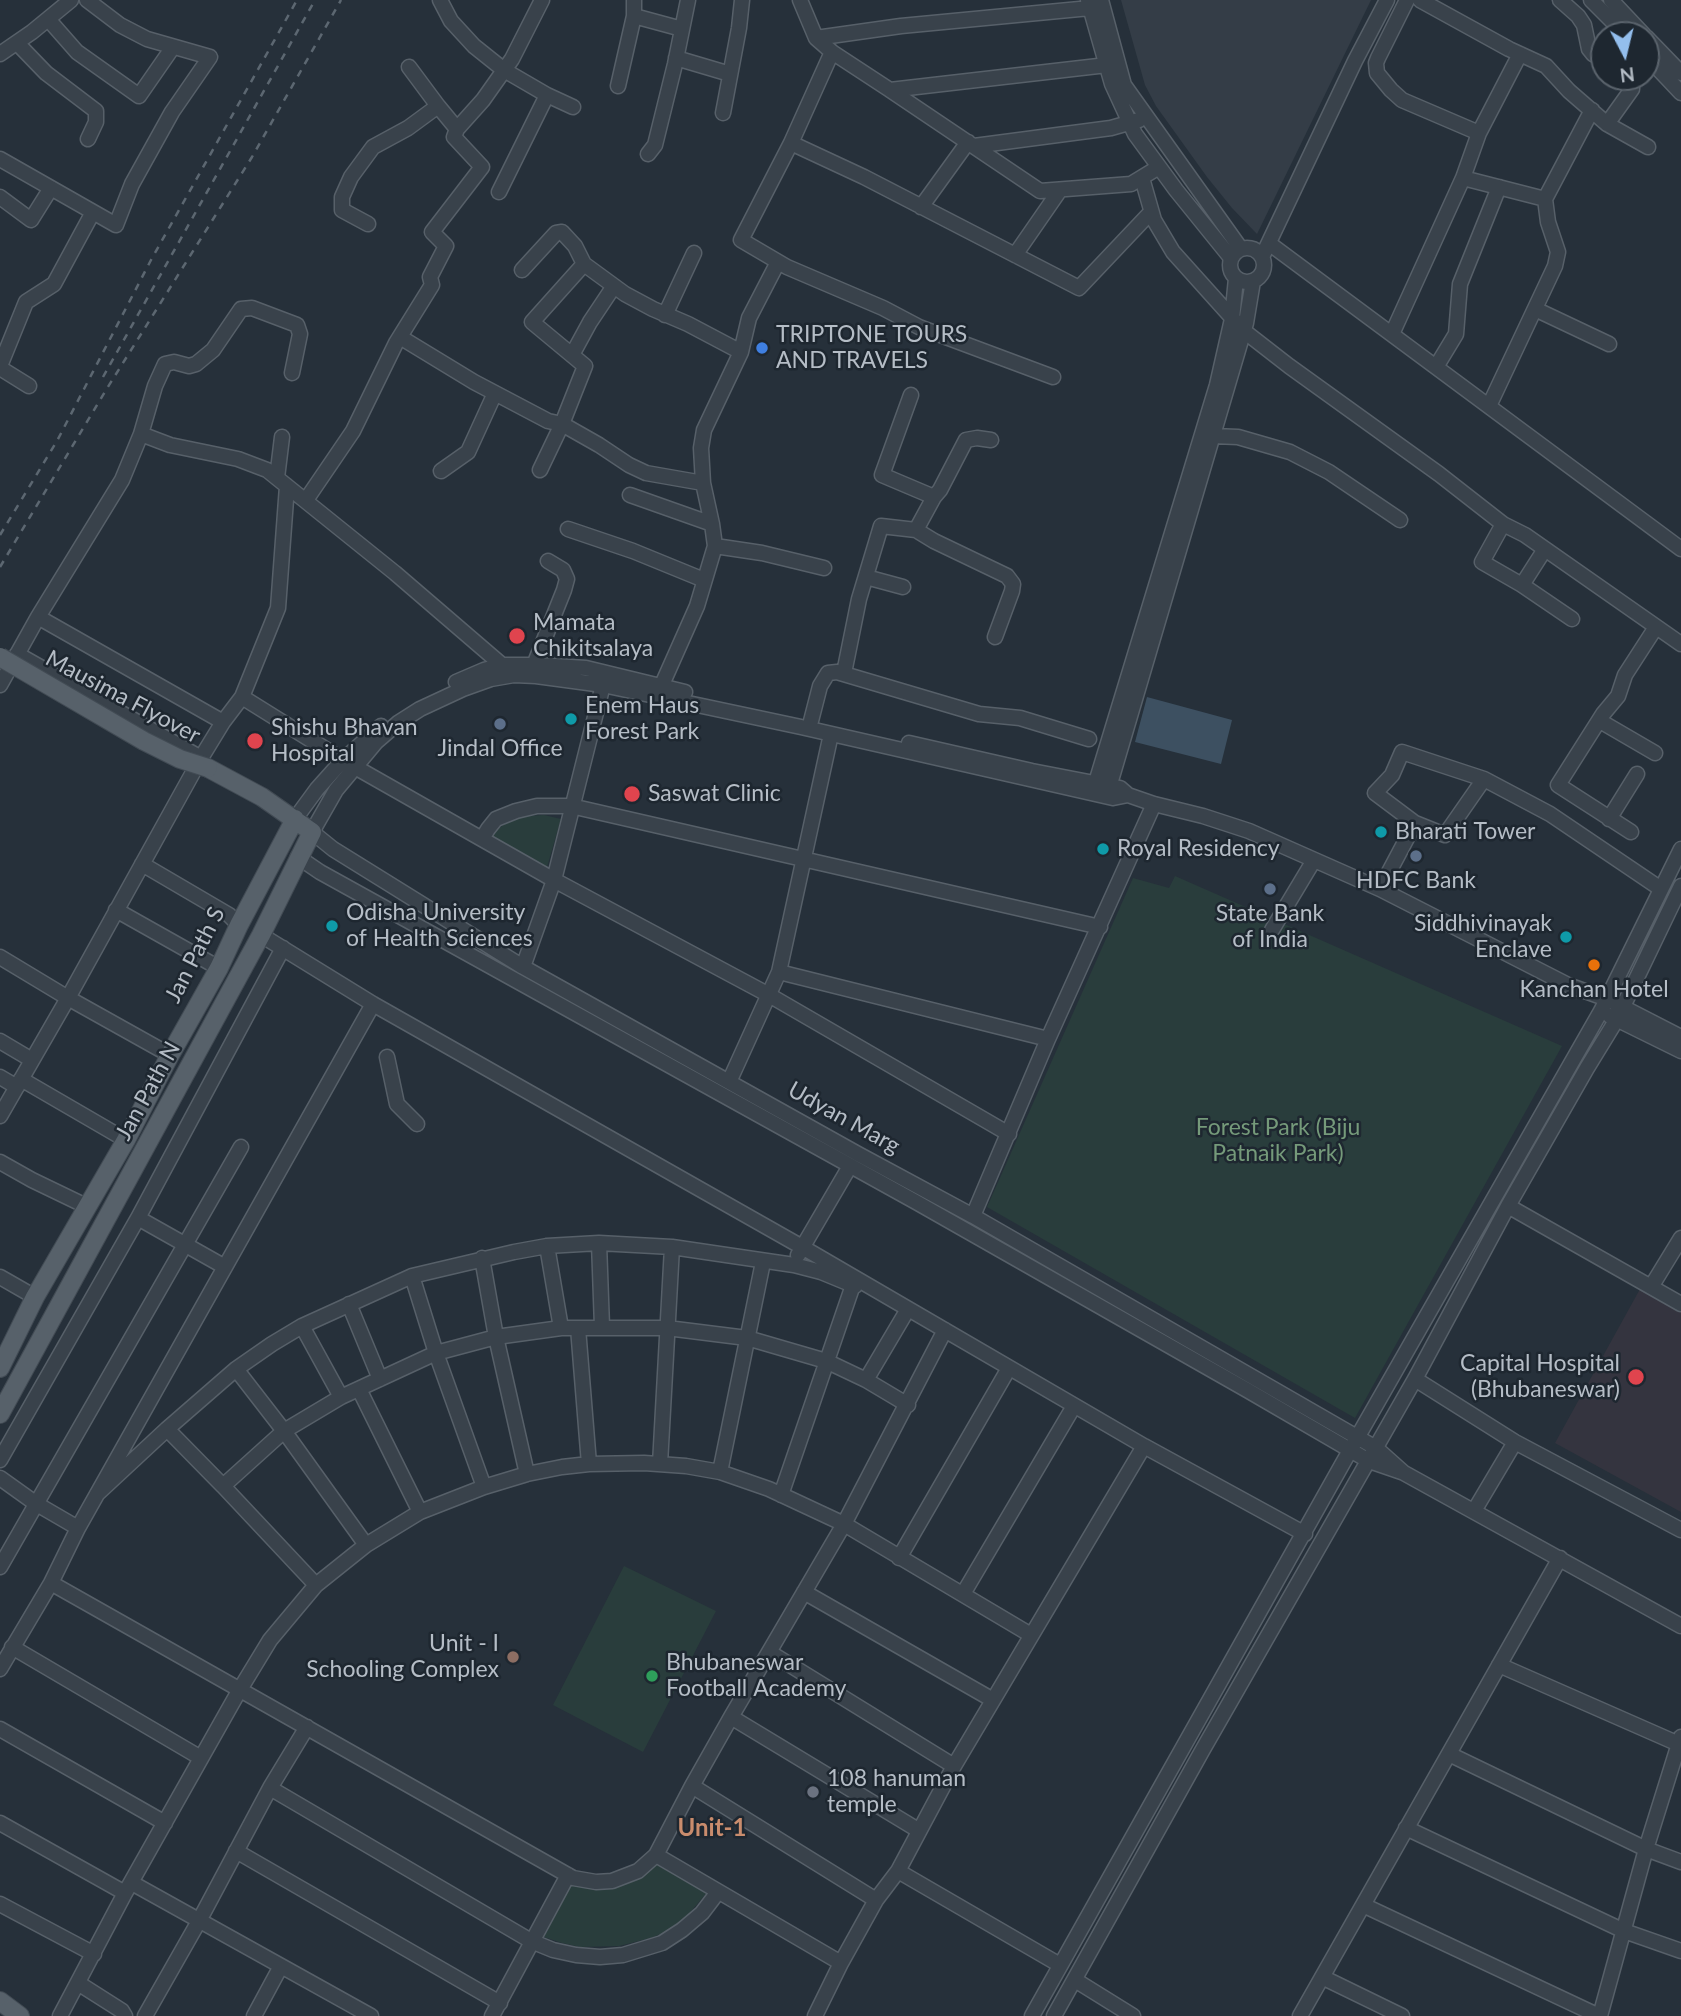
<!DOCTYPE html>
<style>
body{margin:0}
#map{position:relative;width:1681px;height:2016px;overflow:hidden;background:#26303a;font-family:Lato,sans-serif}
canvas{display:block}
.north{position:absolute;left:1590px;top:21px;width:70px;height:70px;box-sizing:border-box;background:#1e2730;border:2px solid #5a636c;border-radius:50%;rotate:173deg;font-size:19px;font-weight:700;line-height:28px;text-align:center;color:#b5bdc6}
.north::after{content:'';display:block;margin:auto;width:24px;height:32px;background:#93beed;clip-path:polygon(50% 0,100% 100%,50% 72%,0 100%)}
</style>
<div id="map">
<canvas width="1681" height="2016"></canvas>
<div class="north">N</div>
</div>
<script>
const context = document.querySelector('canvas').getContext('2d');
context.lineJoin = 'round';
function paint(path, color) { context.fillStyle = color; context.fill(path, 'evenodd'); }
const poly = rows => new Path2D(rows.map(r => 'M' + r).join(''));
function strokePath(path, color, width, dash) { context.strokeStyle = color; context.lineWidth = width; context.lineCap = dash ? 'butt' : 'round'; context.setLineDash(dash || []); context.stroke(path); }
function write(font, color, halo, rows, align = 'center') {
  context.font = font + ' Lato,sans-serif'; context.lineWidth = 5; context.setLineDash([]); context.textBaseline = 'middle'; context.strokeStyle = halo; context.fillStyle = color; for (const [text, x, y, turn = 0] of rows) {
    context.save(); context.translate(x, y); context.rotate((+turn || 0) * Math.PI / 180); context.textAlign = isNaN(turn) ? turn : align; if (halo) context.strokeText(text, 0, 0); context.fillText(text, 0, 0); context.restore();
  }
}
const medical = poly([
 [1640,1289,1681,1311,1681,1512,1555,1443]
]);
const airport = poly([
 [1121,0,1371,0,1257,234,1232,208,1207,177,1156,106,1145,85]
]);
const green = poly([
 [544,815,561,819,547,867,491,837,499,828,511,820,527,816],
 [1175,876,1562,1046,1355,1418,987,1207,1133,878,1169,888],
 [624,1566,716,1611,643,1752,553,1705],
 [658,1860,709,1890,688,1915,678,1923,665,1932,651,1938,619,1946,580,1947,562,1943,544,1937,573,1881,588,1885]
]);
const water = poly([
 [1147,697,1232,720,1221,764,1135,742]
]);
const minor = poly([
 [440,0,451,21,474,46,504,70,547,95,573,107],
 [800,0,816,38],
 [1088,0,1112,84,1135,134,1176,190,1231,258],
 [1101,0,1124,85,1241,249],
 [1407,0,1378,58,1376,63,1377,73,1391,90,1402,100,1479,133],
 [1420,0,1509,49,1546,66,1569,91,1607,124,1648,147],
 [1560,0,1578,16,1584,25,1589,49,1593,54,1604,60],
 [1591,0,1626,35],
 [1611,0,1644,35],
 [1090,8,901,26,816,38,832,52,890,90,1107,65],
 [634,16,682,29],
 [48,19,77,52,139,96,173,47],
 [1646,37,1681,73],
 [17,43,46,73,96,111,96,122,88,139],
 [832,52,791,143,864,177,1079,288,1151,212],
 [0,54,32,32,71,0],
 [1646,56,1681,93],
 [676,58,730,74],
 [409,67,438,106],
 [618,86,634,16,634,0],
 [890,90,1040,191,1131,184,1159,167],
 [723,113,739,28,742,0],
 [1607,124,1632,89,1632,84,1628,77],
 [791,143,741,240,787,267,883,308,919,327,1053,377],
 [974,146,1111,128,1139,120],
 [648,154,655,145,675,64,688,0],
 [0,159,116,225,132,184,172,112,210,57,147,39,120,25,87,0],
 [1142,178,1154,220,1173,252,1244,331,1289,366,1439,474,1503,524,1525,535,1681,644],
 [1463,178,1479,133,1520,54],
 [499,192,547,95],
 [0,197,31,220,51,188],
 [921,207,968,142],
 [368,224,342,210,342,197,351,177,373,147,408,128,438,106,457,129],
 [1270,244,1681,549],
 '1230 265a17 17 0 1 1 34 0a17 17 0 1 1-34 0Z',
 [1015,255,1060,190],
 [1262,257,1355,61,1387,0],
 [522,270,556,233,562,232,575,246,584,264],
 [1535,309,1609,344],
 [665,315,694,253],
 [1392,334,1463,178,1545,199],
 [400,337,474,382,548,421,562,424,599,445,629,465,646,473,703,483],
 [572,355,590,322,614,286],
 [0,366,26,302,54,284,93,212],
 [1436,367,1456,334,1460,284,1499,187],
 [0,368,29,386],
 [911,395,882,475,934,497,916,530],
 [1489,406,1555,266,1558,252,1548,222,1545,199,1592,110],
 [141,434,155,386,165,364,174,362,189,366,196,364,213,350,241,309,252,308,297,325,300,334,292,373],
 [1213,436,1238,437,1290,452,1329,472,1400,520],
 [540,470,562,424,585,366,532,322,584,264,625,294,653,309,688,324,741,352],
 [441,471,468,452,495,393],
 [277,478,282,437],
 [630,495,712,524],
 [934,497,940,490,966,440,977,438,991,440],
 [306,500,353,431,396,343,432,285,430,277,446,246,432,232,482,167,454,137,457,129,483,100,512,59,542,0],
 [1503,524,1482,562,1522,585,1545,549],
 [568,529,633,551,704,580],
 [715,546,762,553,824,568],
 [866,577,903,587],
 [1522,585,1572,619],
 [38,617,223,722],
 [17,654,201,758],
 [535,671,534,665,564,590,567,579,563,570,548,561],
 [844,673,859,599,881,526,916,530,934,541,1007,576,1013,584,1012,591,995,637],
 [456,682,484,670,502,665,539,665,586,668,685,692],
 [0,685,38,617,122,480,141,434,170,445,238,459,267,470,395,573,502,665],
 [661,687,697,606,715,546,712,524,703,483,701,448,704,430,741,352,749,318,778,262],
 [242,697,343,760],
 [811,721,820,686,828,673,837,672,979,714,1020,718,1089,739],
 [1600,721,1655,753],
 [909,743,1032,771,1120,788,1128,795,1154,804,1203,816,1249,831,1380,889,1568,985,1607,999,1681,1037],
 [355,767,554,880,769,995,1009,1134],
 [1094,789,1217,385,1232,319,1236,278],
 [1107,794,1239,347,1246,323,1253,281],
 [1128,795,1113,798,801,727,603,685,536,676,514,675,491,679,463,689,420,709,398,723,376,742,336,790,312,832,333,849,523,967,858,1154,973,1216,1376,1448,1404,1473],
 [295,819,317,789,343,760,381,726],
 [1609,819,1637,774],
 [1415,823,1375,793,1392,775,1402,752,1484,779],
 [1631,832,1558,785,1603,714,1618,696,1625,675,1656,627],
 [482,839,488,829,496,819,516,811,537,806,571,806,1100,927],
 [298,857,320,872,916,1202,1247,1390,1369,1461,1404,1473,1681,1626],
 [142,864,229,915,239,925],
 [1380,889,1415,823,1445,835,1484,779,1550,814,1661,889],
 [116,910,219,968],
 [1272,930,1314,860],
 [261,935,373,1004,802,1247,1144,1446,1305,1534],
 [0,957,68,998,170,1055],
 [523,967,554,880,603,685],
 [779,972,1048,1039],
 [1610,1016,1681,1051],
 [0,1041,32,1060],
 [387,1057,397,1104,417,1124],
 [0,1077,17,1087],
 [21,1079,126,1140],
 [729,1082,779,972,831,734],
 [0,1116,68,998,201,758,223,722,242,697,278,608,287,486],
 [0,1162,32,1180,88,1207],
 [1508,1206,1681,1304],
 [973,1216,1048,1039,1154,804],
 [138,1218,225,1267],
 [599,1243,602,1327],
 [547,1246,561,1328],
 [798,1255,850,1166],
 [482,1258,496,1337,527,1474],
 [412,1276,436,1353,484,1487],
 [0,1277,35,1297],
 [1651,1287,1681,1238],
 [349,1304,380,1379],
 [302,1326,341,1397],
 [578,1328,589,1464],
 [236,1369,284,1431,366,1545],
 [1415,1379,1515,1442,1681,1530],
 [866,1380,908,1309],
 [359,1389,420,1512],
 [167,1429,223,1486],
 [0,1460,138,1218,283,948],
 [660,1464,672,1247],
 [720,1472,763,1262],
 [0,1478,35,1503,78,1528],
 [97,1494,167,1429,236,1369,272,1344,302,1326,412,1276,514,1252,547,1246,599,1243,672,1247,794,1265,821,1272,855,1286],
 [781,1495,853,1285],
 [1474,1511,1515,1442],
 [899,1558,1009,1368],
 [0,1567,241,1147],
 [51,1583,573,1878,596,1882,612,1881,638,1871,656,1855,692,1786,731,1717,844,1524,945,1330],
 [316,1585,223,1486,284,1431,341,1397,436,1353,496,1337,561,1328,667,1328,747,1338,826,1361,866,1380,908,1405],
 [804,1592,993,1700],
 [963,1594,1074,1406],
 [12,1647,201,1758],
 [769,1652,954,1766],
 [1499,1665,1681,1745],
 [0,1669,51,1583,78,1528,373,1004],
 [731,1717,918,1830],
 [0,1729,165,1823],
 [1449,1754,1646,1849,1681,1862],
 [692,1786,876,1900],
 [270,1788,531,1941,553,1950,576,1955,600,1957,623,1955,662,1943,682,1930,702,1913,718,1892],
 [0,1823,125,1893],
 [1406,1828,1624,1931,1681,1951],
 [236,1851,500,2003],
 [656,1855,841,1963],
 [898,1871,1060,1965],
 [132,1883,371,2016],
 [0,1904,94,1954],
 [1363,1905,1599,2016],
 [1322,1977,1402,2016],
 [1075,1980,1133,2016],
 [78,1983,122,2011,125,2016],
 [60,2016,125,1893,239,1691,270,1640,316,1585,366,1545,420,1512,484,1487,527,1474,562,1467,589,1464,644,1463,686,1466,720,1472,769,1489,844,1524,1031,1635],
 [145,2016,199,1921,270,1788,307,1727],
 [254,2016,281,1966],
 [492,2016,568,1875],
 [815,2016,841,1963,876,1900,898,1871,954,1766,1144,1446],
 [1032,2016,1357,1438,1601,1011,1681,849],
 [1054,2016,1202,1751,1415,1379,1508,1206,1587,1068,1617,1019,1681,886],
 [1300,2016,1560,1558],
 [1600,2016,1646,1849,1681,1737]
]);
const major = poly([
 [0,1368,35,1297,126,1140,170,1055,219,968,239,925,295,819],
 [0,1414,261,935,312,832,262,797,208,768],
 [0,2001,20,2016]
]);
const rail = poly([
 [103,377,315,0],
 [0,535,57,441,151,260,297,0],
 [0,567,106,390,252,157,341,0]
]);
const majorBridge = poly([
 [0,657,144,741,180,759,208,768]
]);
const markers = [
 [762,348,7,"#3f7fe0"],
 [517,636,9,"#e0444e"],
 [571,719,7,"#0f9aa8"],
 [500,724,7,"#5c6f8a"],
 [255,741,9,"#e0444e"],
 [632,794,9,"#e0444e"],
 [1381,832,7,"#0f9aa8"],
 [1103,849,7,"#0f9aa8"],
 [1416,856,7,"#5c6f8a"],
 [1270,889,7,"#5c6f8a"],
 [332,926,7,"#0f9aa8"],
 [1566,937,7,"#0f9aa8"],
 [1594,965,7,"#e8710a"],
 [1636,1377,9,"#e0444e"],
 [513,1657,7,"#8d6e63"],
 [652,1676,7,"#2e9e5b"],
 [813,1792,7,"#6b7280"]
];
const poiNames = [
 ["TRIPTONE TOURS",776,335],
 ["AND TRAVELS",776,361],
 ["Mamata",533,623],
 ["Chikitsalaya",533,649],
 ["Enem Haus",585,706],
 ["Forest Park",585,732],
 ["Shishu Bhavan",271,728],
 ["Hospital",271,754],
 ["Jindal Office",500,749,"center"],
 ["Saswat Clinic",648,794],
 ["Bharati Tower",1395,832],
 ["Royal Residency",1117,849],
 ["HDFC Bank",1416,881,"center"],
 ["Odisha University",346,913],
 ["of Health Sciences",346,939],
 ["State Bank",1270,914,"center"],
 ["of India",1270,940,"center"],
 ["Siddhivinayak",1552,924,"right"],
 ["Enclave",1552,950,"right"],
 ["Kanchan Hotel",1594,990,"center"],
 ["Capital Hospital",1620,1364,"right"],
 ["(Bhubaneswar)",1620,1390,"right"],
 ["Unit - I",499,1644,"right"],
 ["Schooling Complex",499,1670,"right"],
 ["Bhubaneswar",666,1663],
 ["Football Academy",666,1689],
 ["108 hanuman",827,1779],
 ["temple",827,1805]
];
const streetNames = [
 ["Mausima Flyover",123,697,28],
 ["Jan Path S",195,955,-63],
 ["Jan Path N",148,1091,-61],
 ["Udyan Marg",844,1118,29]
];
const parkNames = [
 ["Forest Park (Biju",1278,1128],
 ["Patnaik Park)",1278,1154]
];
const neighbourhoodNames = [
 ["Unit-1",712,1828]
];
paint(medical, '#34343f');
paint(airport, '#343d47');
paint(green, '#293d3c');
paint(water, '#3d5061');
strokePath(minor, '#576069', 17);
strokePath(major, '#424b54', 20);
strokePath(minor, '#39424b', 14);
strokePath(major, '#57616a', 18);
strokePath(rail, '#5c6771', 2.5, [7, 7]);
strokePath(majorBridge, '#424b54', 20, []);
strokePath(majorBridge, '#57616a', 18);
for (const [x, y, r, color] of markers) { const dot = new Path2D(); dot.arc(x, y, r, 0, 2 * Math.PI); context.fillStyle = color; context.fill(dot); strokePath(dot, '#1e2730', 2.5); }
write('23px', '#b5bdc6', '#1e2730', poiNames, 'left');
write('23px', '#b5bdc6', '#1e2730', streetNames);
write('23px', '#759a7a', '#1e2730', parkNames);
write('bold 24px', '#c98c6d', '#1e2730', neighbourhoodNames);
</script>
